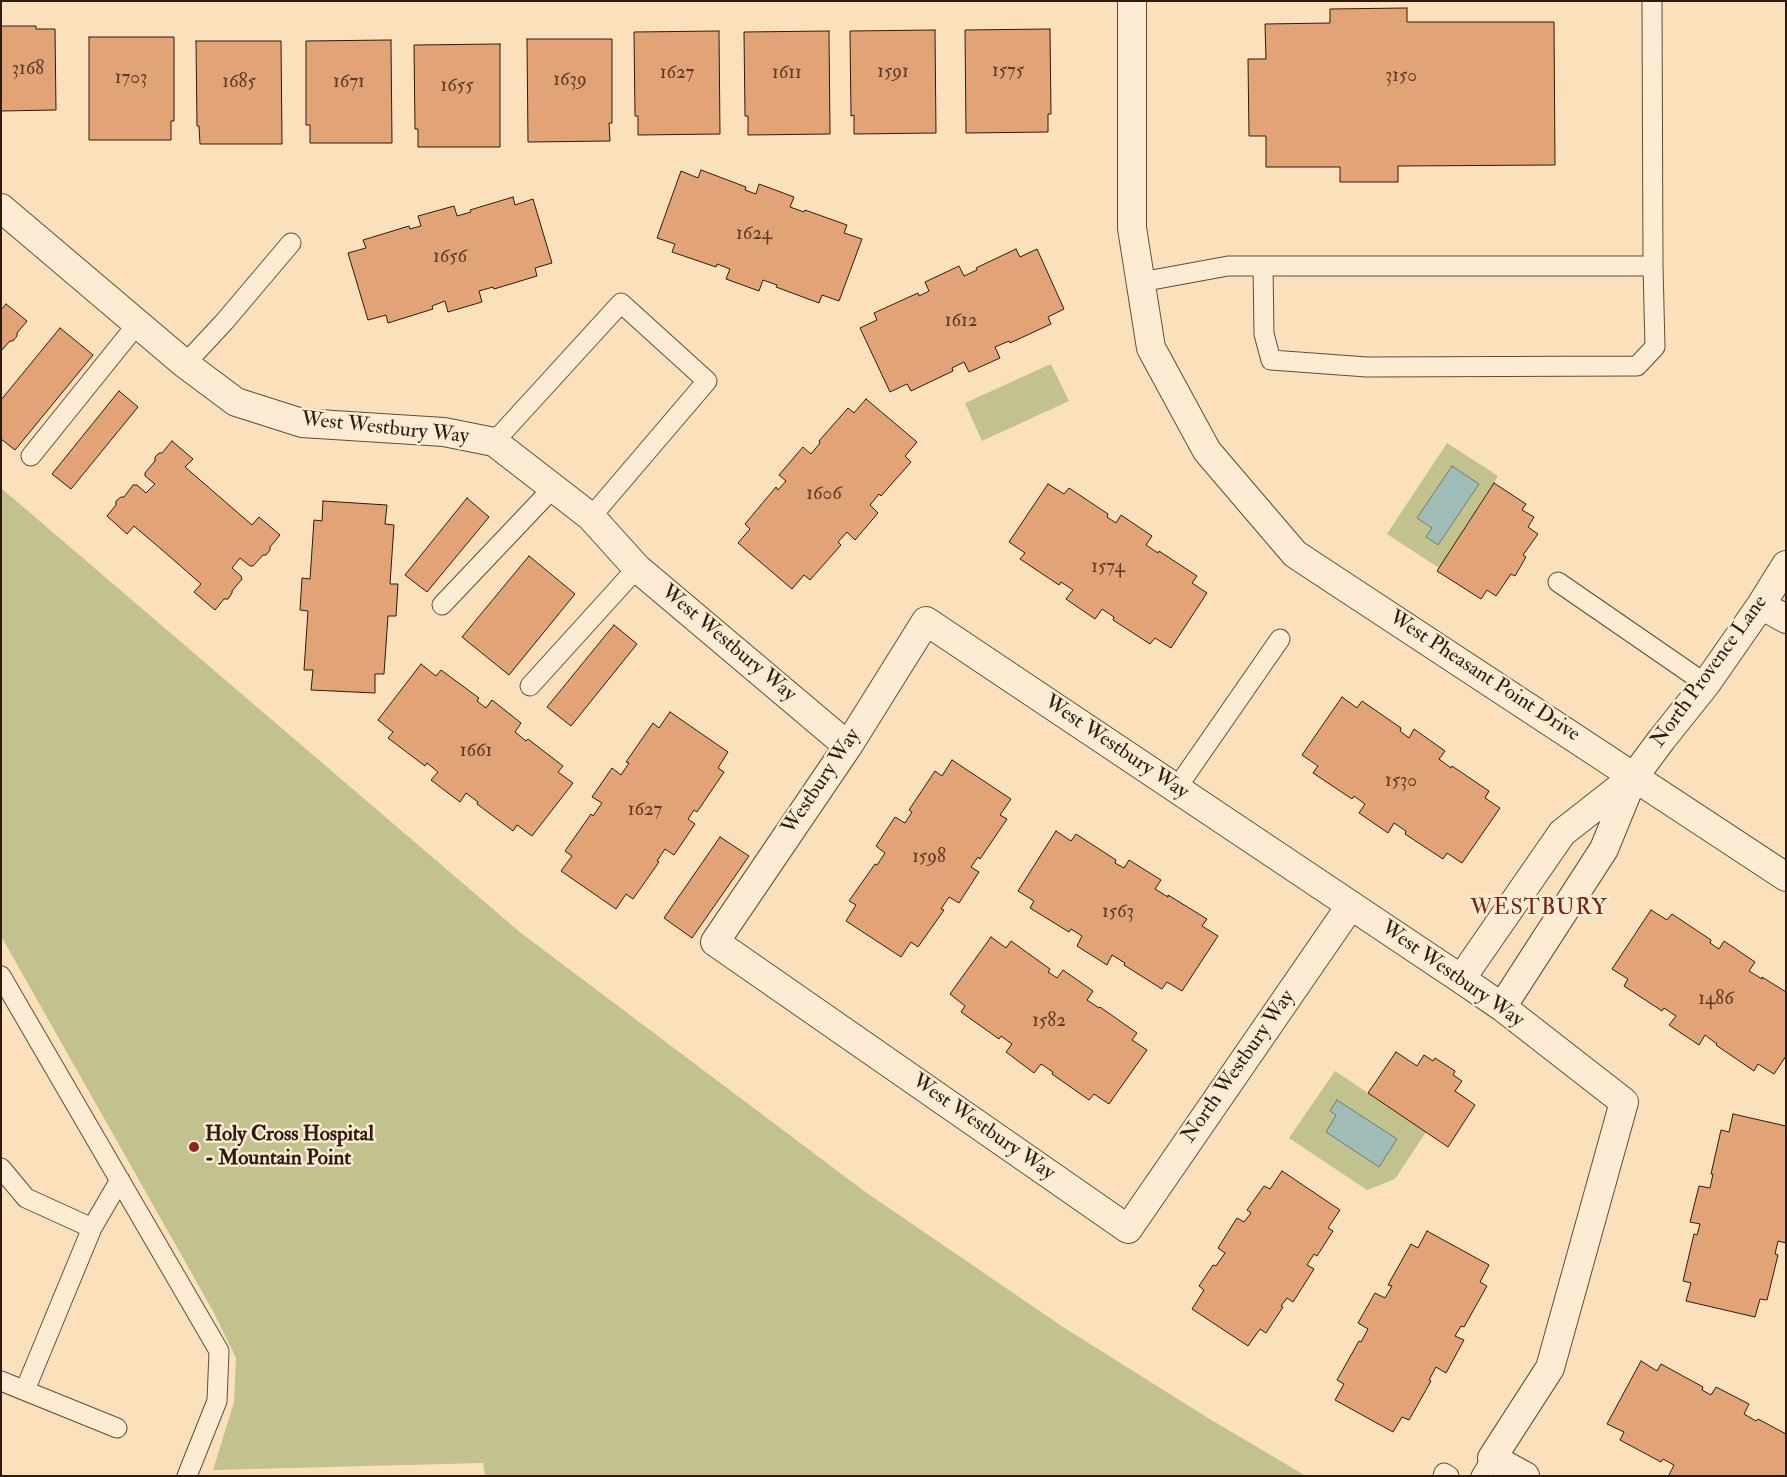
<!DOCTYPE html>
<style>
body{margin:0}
#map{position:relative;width:1787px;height:1477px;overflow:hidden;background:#fae1bc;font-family:"IM FELL Double Pica",serif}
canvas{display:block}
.frame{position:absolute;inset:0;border:2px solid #301a0d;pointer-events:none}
</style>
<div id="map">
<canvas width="1787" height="1477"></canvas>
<div class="frame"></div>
</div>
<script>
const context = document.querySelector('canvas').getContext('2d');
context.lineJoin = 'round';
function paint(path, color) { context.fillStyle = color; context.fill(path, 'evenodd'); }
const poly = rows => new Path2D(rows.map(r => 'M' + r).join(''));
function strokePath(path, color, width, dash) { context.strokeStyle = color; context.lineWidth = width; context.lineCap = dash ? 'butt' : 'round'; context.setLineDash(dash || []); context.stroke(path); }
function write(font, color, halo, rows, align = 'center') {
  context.font = font + ' "IM FELL Double Pica",serif'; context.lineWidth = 5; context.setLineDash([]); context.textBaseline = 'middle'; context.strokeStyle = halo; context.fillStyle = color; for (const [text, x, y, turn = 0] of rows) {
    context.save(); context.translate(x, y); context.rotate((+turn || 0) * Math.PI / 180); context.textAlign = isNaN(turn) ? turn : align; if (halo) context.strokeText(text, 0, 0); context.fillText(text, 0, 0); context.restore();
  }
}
const green = poly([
 [1051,364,1069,401,982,441,965,403],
 [1447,443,1498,476,1439,568,1387,534],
 [1,488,521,933,864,1191,1063,1327,1208,1418,1306,1476,485,1476,483,1463,213,1470,234,1402,236,1358,213,1311,1,936],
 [1335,1071,1426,1132,1395,1179,1367,1190,1289,1138]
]);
const water = poly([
 [1452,466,1479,484,1438,545,1426,537,1432,528,1417,518,1452,466],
 [1337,1100,1397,1139,1379,1167,1326,1132,1336,1115,1330,1111,1337,1100]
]);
const building = poly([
 [1407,8,1407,22,1554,22,1555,165,1398,166,1398,182,1340,182,1340,167,1266,167,1266,136,1249,136,1248,59,1266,59,1265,24,1330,23,1330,9,1407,8],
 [1,26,36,26,36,29,55,29,56,110,1,111,1,26],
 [1050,29,1051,114,1048,114,1048,132,966,133,965,30,1050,29],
 [935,30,936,133,854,134,854,115,851,116,850,31,935,30],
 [719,31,720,134,638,135,638,116,635,116,634,32,719,31],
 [829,31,830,134,748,135,748,116,745,116,744,32,829,31],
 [89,37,174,37,174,121,171,121,171,140,89,140,89,37],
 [527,39,612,39,612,123,609,123,610,141,528,142,527,39],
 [391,40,392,143,310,143,310,125,306,125,306,41,391,40],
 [196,41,281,41,282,144,200,144,199,126,197,126,196,41],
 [500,44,500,147,418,147,418,129,415,129,414,45,500,44],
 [701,170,746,187,745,190,756,194,759,184,794,197,790,207,804,212,805,210,847,225,844,233,862,239,839,301,822,295,819,303,776,287,777,285,763,280,759,291,726,279,730,269,717,264,716,267,672,252,675,244,657,238,681,171,698,178,701,170],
 [513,197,515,205,533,199,552,263,535,268,537,276,494,289,493,287,479,291,482,302,448,312,445,301,432,306,433,309,388,323,386,315,368,320,348,253,366,248,363,240,409,226,410,229,421,226,418,216,454,206,457,216,471,212,470,210,513,197],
 [1016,249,1020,257,1037,249,1064,309,1048,317,1051,324,1010,343,1009,341,995,347,1000,358,969,372,964,362,952,368,953,371,911,391,907,384,890,392,860,328,877,320,874,313,918,293,919,296,929,291,925,282,959,266,964,276,977,270,976,268,1016,249],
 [6,304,27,321,17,333,17,336,13,341,10,341,1,351,1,310,6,304],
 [60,328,93,355,15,450,1,439,1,400,60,328],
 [119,391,138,407,71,489,52,474,119,391],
 [866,399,917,442,905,456,911,462,881,496,879,494,870,505,878,513,855,540,847,532,838,542,841,545,810,580,804,575,792,589,738,543,750,529,745,524,776,487,778,490,786,481,779,475,803,447,811,454,820,443,819,441,848,408,854,413,866,399],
 [172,441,193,459,185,467,252,525,259,517,280,535,270,547,270,550,266,555,263,555,253,566,250,566,240,558,232,568,241,576,242,579,232,591,232,593,228,599,224,599,215,610,194,592,201,584,168,555,134,526,127,534,107,516,116,505,116,501,121,497,124,497,133,485,137,485,146,493,155,484,145,476,145,473,155,461,155,457,159,453,162,453,172,441],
 [1494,483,1526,504,1522,510,1534,517,1528,527,1538,534,1523,555,1526,557,1515,576,1511,574,1496,596,1487,590,1481,599,1437,571,1494,483],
 [1048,484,1064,494,1069,488,1108,514,1107,517,1116,523,1121,515,1152,536,1146,545,1158,553,1159,551,1197,576,1192,583,1207,593,1171,648,1155,638,1150,644,1113,620,1114,617,1102,609,1095,619,1066,599,1073,590,1061,582,1059,585,1020,559,1025,553,1009,542,1048,484],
 [467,498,489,517,427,592,405,575,467,498],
 [323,501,387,505,385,524,394,525,390,584,398,584,396,616,388,616,384,674,375,674,375,693,311,690,313,670,304,670,308,611,300,610,302,578,310,579,314,520,322,521,323,501],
 [529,556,575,594,509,675,462,637,529,556],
 [614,625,637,644,571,726,547,707,614,625],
 [421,664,436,676,441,670,479,698,477,701,486,708,492,700,521,723,515,732,526,741,528,739,563,766,558,772,573,783,532,836,517,825,513,831,477,804,478,802,466,793,460,802,431,780,438,772,427,763,425,766,388,738,393,732,378,720,421,664],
 [1342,697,1357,708,1362,701,1401,728,1400,731,1409,738,1414,729,1445,751,1439,759,1451,768,1452,766,1489,791,1485,798,1500,808,1462,863,1447,853,1443,859,1405,834,1406,831,1394,823,1388,833,1359,813,1365,804,1354,796,1352,799,1313,773,1318,766,1302,755,1342,697],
 [670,712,728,752,718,768,724,772,697,812,694,810,688,819,695,824,674,855,665,849,657,861,659,862,633,899,626,894,616,909,561,871,572,856,565,851,591,814,593,816,602,803,592,797,612,768,621,775,629,763,626,762,653,723,659,728,670,712],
 [952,760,1011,799,1000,815,1007,819,980,859,978,857,971,867,979,872,959,903,949,897,941,909,944,910,918,947,911,942,901,957,846,921,856,905,849,901,875,864,877,865,885,853,876,846,895,817,905,823,912,812,909,810,935,771,942,776,952,760],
 [1056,831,1071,841,1076,834,1116,860,1115,863,1124,868,1129,860,1161,880,1155,889,1168,897,1168,895,1207,919,1202,926,1218,936,1182,991,1167,982,1162,989,1124,965,1125,963,1112,955,1107,965,1077,946,1082,936,1071,929,1069,932,1030,908,1034,901,1018,891,1056,831],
 [720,837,749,856,692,938,664,918,720,837],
 [1651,910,1667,920,1672,914,1711,940,1710,943,1719,949,1724,941,1755,962,1749,971,1762,979,1762,977,1786,992,1786,1056,1774,1074,1758,1064,1754,1071,1716,1045,1717,1044,1705,1035,1699,1045,1669,1025,1676,1016,1664,1008,1662,1011,1624,986,1628,979,1612,969,1651,910],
 [991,937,1006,948,1011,941,1050,969,1048,972,1057,978,1063,970,1093,991,1087,1000,1099,1008,1100,1007,1137,1033,1132,1040,1147,1050,1109,1104,1094,1094,1089,1100,1052,1074,1053,1072,1041,1064,1034,1073,1006,1052,1012,1044,1001,1036,999,1039,961,1012,965,1006,950,994,991,937],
 [1396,1052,1417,1066,1424,1055,1433,1061,1435,1058,1455,1071,1453,1075,1462,1081,1455,1091,1475,1105,1448,1147,1368,1093,1396,1052],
 [1733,1114,1786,1126,1786,1243,1778,1241,1775,1254,1778,1255,1767,1300,1760,1299,1755,1317,1686,1301,1691,1283,1683,1281,1694,1234,1697,1235,1700,1224,1690,1222,1699,1186,1710,1188,1713,1174,1711,1174,1721,1130,1729,1132,1733,1114],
 [1282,1171,1340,1210,1328,1228,1333,1231,1317,1256,1314,1254,1307,1265,1314,1269,1293,1302,1287,1298,1281,1306,1283,1307,1266,1333,1260,1329,1248,1346,1192,1309,1204,1290,1199,1286,1213,1265,1216,1266,1225,1253,1218,1248,1237,1218,1244,1222,1251,1213,1247,1210,1264,1186,1270,1189,1282,1171],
 [1427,1231,1489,1265,1480,1282,1487,1286,1464,1327,1461,1326,1455,1336,1464,1340,1446,1373,1436,1367,1429,1380,1431,1381,1409,1420,1402,1417,1393,1432,1335,1400,1344,1384,1337,1380,1359,1341,1361,1342,1368,1329,1358,1323,1375,1293,1385,1298,1392,1286,1388,1285,1411,1244,1418,1248,1427,1231],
 [1641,1361,1657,1371,1661,1364,1703,1387,1702,1390,1711,1395,1716,1387,1749,1404,1744,1414,1756,1421,1758,1419,1786,1434,1786,1476,1671,1476,1669,1475,1674,1465,1663,1459,1661,1462,1620,1440,1624,1432,1607,1424,1641,1361]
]);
const service = poly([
 [1263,266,1264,334,1271,360,1367,367,1637,366,1655,347,1653,266],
 [1141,282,1228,266,1653,266,1652,1],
 [185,364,225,321,291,243],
 [494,442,621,303,707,381,591,517],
 [31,456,138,323],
 [1558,582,1706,684],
 [442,605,553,488],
 [530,686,637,568],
 [1176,789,1280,639],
 [1,976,219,1351,217,1401,187,1476],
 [1,1168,26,1198,92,1228],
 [1,1381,117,1428],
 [25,1390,92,1228,120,1180],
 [1443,1476,1444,1473,1449,1476],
 [1481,1476,1492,1458]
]);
const minor = poly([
 [1132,1,1132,228,1151,348,1207,451,1295,554,1786,877],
 [1,208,185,364,236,402,302,423,444,432,494,442,591,517,637,568,848,746],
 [1761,605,1786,619],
 [1351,905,1128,1229,715,942,848,746,926,621,1461,979,1502,1007,1624,1102,1550,1368,1492,1458,1525,1476],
 [1461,979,1562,833,1632,778],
 [1502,1007,1604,849,1633,778,1662,739,1706,684,1761,605,1786,565]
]);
const markers = [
 [194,1147,6,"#8f2418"]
];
const numberNames = [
 ["3168",28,70],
 ["1575",1008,72],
 ["1591",893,73],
 ["1627",677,74],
 ["1611",787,74],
 ["3150",1401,77],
 ["1703",131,79],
 ["1639",570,81],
 ["1685",239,83],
 ["1671",349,83],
 ["1655",457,87],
 ["1624",754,235],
 ["1656",450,258],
 ["1612",961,322],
 ["1606",824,495],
 ["1574",1108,568],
 ["1661",476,752],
 ["1530",1401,782],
 ["1627",645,811],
 ["1598",929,858],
 ["1563",1118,913],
 ["1486",1716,1000],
 ["1582",1049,1022]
];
const streetNames = [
 ["West Westbury Way",385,429,6],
 ["West Westbury Way",728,644,40],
 ["North Provence Lane",1710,672,-54],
 ["West Pheasant Point Drive",1484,677,33],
 ["West Westbury Way",1116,748,34],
 ["Westbury Way",822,782,-56],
 ["West Westbury Way",1452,975,35],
 ["North Westbury Way",1239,1067,-55],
 ["West Westbury Way",983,1128,35]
];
const poiNames = [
 ["Holy Cross Hospital",205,1135],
 ["- Mountain Point",205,1159]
];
const neighbourhoodNames = [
 ["WESTBURY",1539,909]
];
paint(green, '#c2c28e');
paint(water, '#9fbcb6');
strokePath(water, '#737b72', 1);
paint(building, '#e2a377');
strokePath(building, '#301a0d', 1);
strokePath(service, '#624c39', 21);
strokePath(minor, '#624c39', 30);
strokePath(service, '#fcecd3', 19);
strokePath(minor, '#fcecd3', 28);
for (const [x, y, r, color] of markers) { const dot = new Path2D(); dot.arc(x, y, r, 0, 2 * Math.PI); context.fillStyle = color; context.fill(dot); strokePath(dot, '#fcecd3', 2); }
write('19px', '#5c3c28', null, numberNames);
write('21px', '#301a0d', '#fcecd3', streetNames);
write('bold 21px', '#301a0d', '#fcecd3', poiNames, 'left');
context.letterSpacing = '1px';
write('22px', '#7a1f14', '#fcecd3', neighbourhoodNames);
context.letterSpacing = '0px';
</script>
